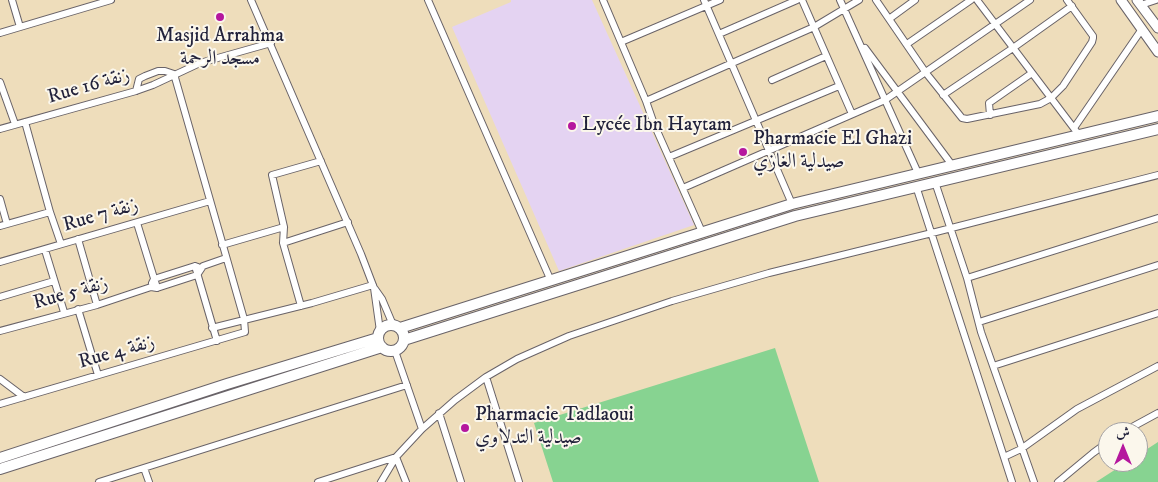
<!DOCTYPE html>
<meta charset="utf-8">
<style>
body{margin:0}
#map{position:relative;width:1158px;height:482px;overflow:hidden;background:#edb;font-family:"IM FELL DW Pica",Amiri,serif}
canvas{display:block}
.north{position:absolute;left:1098px;top:422px;width:50px;height:50px;box-sizing:border-box;background:#fbf7ec;border:1px solid #a4a2a5;border-radius:50%;rotate:0deg;font-size:14px;font-weight:700;line-height:20px;text-align:center;color:#22223b}
.north::after{content:'';display:block;margin:auto;width:18px;height:22px;background:#b5179e;clip-path:polygon(50% 0,100% 100%,50% 72%,0 100%)}
</style>
<div id="map">
<canvas width="1158" height="482"></canvas>
<div class="north">ش</div>
</div>
<script>
const context = document.querySelector('canvas').getContext('2d');
context.lineJoin = 'round';
function paint(path, color) { context.fillStyle = color; context.fill(path, 'evenodd'); }
const poly = rows => new Path2D(rows.map(r => 'M' + r).join(''));
function strokePath(path, color, width, dash) { context.strokeStyle = color; context.lineWidth = width; context.lineCap = dash ? 'butt' : 'round'; context.setLineDash(dash || []); context.stroke(path); }
function write(font, color, halo, rows, align = 'center') {
  context.font = font + ' "IM FELL DW Pica",Amiri,serif'; context.lineWidth = 4; context.setLineDash([]); context.textBaseline = 'middle'; context.strokeStyle = halo; context.fillStyle = color; for (const [text, x, y, turn = 0] of rows) {
    context.save(); context.translate(x, y); context.rotate((+turn || 0) * Math.PI / 180); context.textAlign = isNaN(turn) ? turn : align; if (halo) context.strokeText(text, 0, 0); context.fillText(text, 0, 0); context.restore();
  }
}
const built = poly([
 [511,0,592,0,694,225,559,271,452,27,511,2]
]);
const green = poly([
 [775,348,819,482,553,482,534,423],
 [1158,442,1158,482,1096,482,1127,462,1138,462,1138,455]
]);
const street = poly([
 [12,0,20,27],
 [251,0,361,254,374,288,380,331],
 [428,0,551,281],
 [603,0,646,101,654,124,702,232],
 [704,0,792,204],
 [802,0,852,114],
 [840,0,918,173],
 [876,0,926,73,962,118,967,119,1040,104,1051,98,1063,86,1092,42,1093,38,1093,36,1067,0],
 [977,0,1079,135],
 [1141,5,1156,0],
 [889,19,915,0],
 [0,33,111,0],
 [719,34,797,0],
 [621,42,720,0],
 [907,44,971,0],
 [865,48,952,165],
 [772,80,826,56],
 [0,82,15,124],
 [943,95,1013,48,1072,6],
 [646,101,814,27,859,0],
 [990,115,989,103,1032,73],
 [25,122,50,212,61,244],
 [1074,128,1142,29],
 [0,129,136,91,153,85,200,63,271,43],
 [669,157,839,86],
 [935,182,967,278,981,332,1034,482],
 [916,186,1012,482],
 [683,188,885,100,1030,0],
 [0,199,7,224],
 [137,223,157,288],
 [0,226,50,212],
 [78,239,97,305],
 [283,243,348,222],
 [222,245,284,227],
 [45,250,64,312],
 [0,262,210,201],
 [195,266,217,341],
 [967,278,1158,218],
 [152,283,154,279,195,266,198,267],
 [157,288,197,275,203,266,226,258],
 [375,289,382,299,393,325],
 [0,297,54,281],
 [301,306,283,243,284,227,272,175,321,161],
 [78,309,98,375],
 [979,322,1158,265],
 [212,328,312,303,373,285],
 [0,331,97,305,151,287,157,288],
 [395,351,422,429],
 [993,366,1158,313],
 [486,377,519,482],
 [0,379,24,397],
 [0,404,245,332,244,319,174,74,165,71,158,71,145,76,139,79,136,91],
 [439,413,461,482],
 [1123,432,1158,413],
 [1004,457,1021,449,1077,409,1158,366],
 [144,468,149,482],
 [99,482,407,385],
 [318,482,396,457,406,482],
 [381,482,396,457,422,429,455,400,486,377,517,359,569,336,672,301,769,273,932,233,1158,175],
 [1058,482,1093,453,1108,442]
]);
const secondary = poly([
 [1121,0,1158,52],
 [1137,0,1158,28]
]);
const primary = poly([
 '378 338a13 13 0 1 1 26 0a13 13 0 1 1-26 0Z',
 [400,328,792,204,1158,116],
 [404,340,795,216,1158,129],
 [0,458,227,384,378,338],
 [0,469,382,347]
]);
const markers = [
 [220,17,5,"#b5179e"],
 [572,126,5,"#b5179e"],
 [743,152,5,"#b5179e"],
 [465,428,5,"#b5179e"]
];
const poiNames = [
 ["Masjid Arrahma",220,37,"center"],
 ["مسجد الرحمة",220,60,"center"],
 ["Lycée Ibn Haytam",582,126],
 ["Pharmacie El Ghazi",753,140],
 ["صيدلية الغازي",753,163],
 ["Pharmacie Tadlaoui",475,416],
 ["صيدلية التدلاوي",475,439]
];
const streetNames = [
 ["Rue 16 زنقة",89,87,-16],
 ["Rue 7 زنقة",101,216,-16],
 ["Rue 5 زنقة",71,294,-16],
 ["Rue 4 زنقة",117,353,-16]
];
paint(built, '#e4d3f2');
paint(green, '#87d391');
strokePath(street, '#696368', 8);
strokePath(secondary, '#696368', 11);
strokePath(primary, '#696368', 12);
strokePath(street, '#fff', 6);
strokePath(secondary, '#fff', 9);
strokePath(primary, '#fff', 10);
for (const [x, y, r, color] of markers) { const dot = new Path2D(); dot.arc(x, y, r, 0, 2 * Math.PI); context.fillStyle = color; context.fill(dot); strokePath(dot, '#fbf7ec', 2); }
write('20px', '#22223b', '#fbf7ec', poiNames, 'left');
write('20px', '#22223b', '#fbf7ec', streetNames);
</script>
